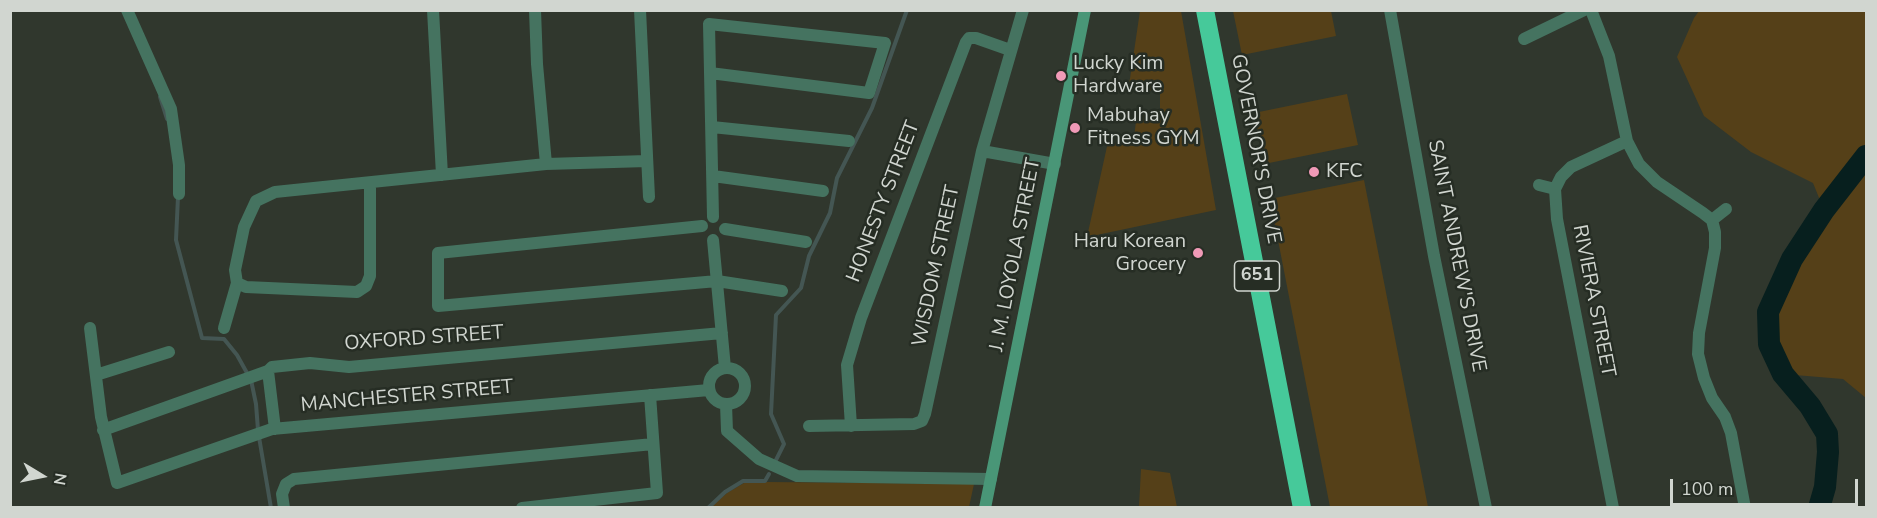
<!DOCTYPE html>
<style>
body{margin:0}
#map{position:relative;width:1877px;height:518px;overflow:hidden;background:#30372d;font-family:"Nunito Sans",sans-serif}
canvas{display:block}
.frame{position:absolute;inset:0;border:12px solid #d1d6d0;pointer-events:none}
.north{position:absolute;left:12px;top:446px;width:60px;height:60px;-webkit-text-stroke:4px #262d24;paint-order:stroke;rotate:100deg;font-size:16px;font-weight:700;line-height:24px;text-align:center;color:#d1d6d0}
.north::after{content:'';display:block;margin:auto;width:21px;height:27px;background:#d1d6d0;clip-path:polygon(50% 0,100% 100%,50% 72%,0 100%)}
.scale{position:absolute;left:1670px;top:479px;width:188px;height:27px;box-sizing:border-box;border:3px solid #d1d6d0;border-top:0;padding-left:8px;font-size:18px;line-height:21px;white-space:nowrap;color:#d1d6d0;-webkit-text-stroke:4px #262d24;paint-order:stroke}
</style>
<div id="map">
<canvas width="1877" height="518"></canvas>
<div class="frame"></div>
<div class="north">N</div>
<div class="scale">100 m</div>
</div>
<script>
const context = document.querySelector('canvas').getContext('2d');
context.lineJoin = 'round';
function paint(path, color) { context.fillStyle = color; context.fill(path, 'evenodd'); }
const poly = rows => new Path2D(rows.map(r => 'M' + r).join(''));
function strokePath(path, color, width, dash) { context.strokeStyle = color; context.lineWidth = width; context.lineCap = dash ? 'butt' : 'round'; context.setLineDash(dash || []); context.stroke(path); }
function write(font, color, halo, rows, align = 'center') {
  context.font = font + ' "Nunito Sans",sans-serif'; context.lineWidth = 5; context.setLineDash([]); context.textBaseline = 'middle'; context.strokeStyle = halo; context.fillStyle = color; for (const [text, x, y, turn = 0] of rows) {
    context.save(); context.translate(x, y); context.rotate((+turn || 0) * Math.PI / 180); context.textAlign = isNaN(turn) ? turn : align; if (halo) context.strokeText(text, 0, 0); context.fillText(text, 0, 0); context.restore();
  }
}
const green = poly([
 [1140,11,1181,11,1216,210,1087,237,1108,142,1133,146,1137,113,1160,115,1160,93,1129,85],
 [1233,11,1331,11,1336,36,1242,55],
 [1699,11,1866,11,1866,398,1843,379,1783,374,1769,344,1768,312,1792,259,1824,210,1813,183,1751,152,1704,116,1677,57,1694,18],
 [1347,94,1358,145,1264,164,1254,113],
 [1364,180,1428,507,1330,507,1270,199],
 [1141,469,1170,473,1177,507,1139,507],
 [744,483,767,482,974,484,969,507,710,508,727,493]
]);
const stream = poly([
 [160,97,167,119],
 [178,197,176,240,202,338,224,339,237,355,247,373],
 [251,380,256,404,258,430],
 [259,437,271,508],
 [776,460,784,444,771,414,776,315,801,288,809,256,830,213,837,178,872,108,907,10],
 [708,508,725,492,743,481,765,481,769,474]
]);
const river = poly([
 [1819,508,1825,487,1828,452,1827,434,1810,406,1783,374,1769,344,1768,312,1792,259,1824,210,1866,156]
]);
const street = poly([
 [127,10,171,109,179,165,179,194],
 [433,10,442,175],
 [535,10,537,64,546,164],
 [640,10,649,197],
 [1390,10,1434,256,1486,508],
 [1591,10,1609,56,1627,141,1639,164,1657,182,1703,213,1712,220,1715,232,1715,248,1699,333,1698,354,1704,378,1712,398,1725,417,1731,433,1745,508],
 [1524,39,1584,10],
 [710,73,869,93,885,43,709,24,713,217],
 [712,127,849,141],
 [982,151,1055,164],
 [713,176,823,191],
 [370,183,370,276,366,286,357,292,246,287,237,283,235,270,244,227,256,201,275,192,546,164,647,161],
 [1539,185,1555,189],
 [1712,220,1726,209],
 [702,226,438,253,438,306,717,281,782,291],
 [725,229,806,242],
 [713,240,725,368],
 [90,328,101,417,117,483,272,429,709,390],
 [224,328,237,283],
 '709 386a18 18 0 1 1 36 0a18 18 0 1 1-36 0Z',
 [268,371,275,429],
 [96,375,169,352],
 [726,404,727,431,759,459,797,476,991,479],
 [809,426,914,424,922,421,925,414,982,151,1023,10],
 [851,426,847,365,861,318,966,42,969,38,976,38,1010,50],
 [103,430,268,371,272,367,310,363,349,367,722,333],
 [284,508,282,494,286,484,294,479,653,444],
 [522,508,657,493,650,395],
 [1613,508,1557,219,1555,189,1561,177,1571,167,1627,141]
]);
const secondary = poly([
 [985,508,1085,10]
]);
const highway = poly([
 [1205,10,1302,508]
]);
const markers = [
 [1061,76,6,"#f09ab7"],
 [1075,128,6,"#f09ab7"],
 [1314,172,6,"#f09ab7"],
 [1198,253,6,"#f09ab7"]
];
const shields = [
 [1257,276,45]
];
const shieldNames = [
 ["651",1257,276]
];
const poiNames = [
 ["Lucky Kim",1073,64],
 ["Hardware",1073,87],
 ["Mabuhay",1087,116],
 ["Fitness GYM",1087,139],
 ["KFC",1326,172],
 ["Haru Korean",1186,242,"right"],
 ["Grocery",1186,265,"right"]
];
const streetNames = [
 ["GOVERNOR'S DRIVE",1255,149,79],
 ["HONESTY STREET",884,202,-69],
 ["J. M. LOYOLA STREET",1016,255,-79],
 ["SAINT ANDREW'S DRIVE",1456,256,79],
 ["WISDOM STREET",937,266,-78],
 ["RIVIERA STREET",1593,301,79],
 ["OXFORD STREET",424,339,-4],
 ["MANCHESTER STREET",407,397,-5]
];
paint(green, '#554018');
strokePath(stream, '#445653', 4);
strokePath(river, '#071f1e', 22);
strokePath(street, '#457360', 12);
strokePath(secondary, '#499677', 12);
strokePath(highway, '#46c99a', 18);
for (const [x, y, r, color] of markers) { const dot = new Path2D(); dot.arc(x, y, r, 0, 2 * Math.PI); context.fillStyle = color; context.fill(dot); strokePath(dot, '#262d24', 2); }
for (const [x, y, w] of shields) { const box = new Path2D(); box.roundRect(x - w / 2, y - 15, w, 30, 4.5); context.fillStyle = '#262d24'; context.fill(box); strokePath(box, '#d1d6d0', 1.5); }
write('bold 18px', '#d1d6d0', null, shieldNames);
write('20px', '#d1d6d0', '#262d24', poiNames, 'left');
write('20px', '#d1d6d0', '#262d24', streetNames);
</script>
